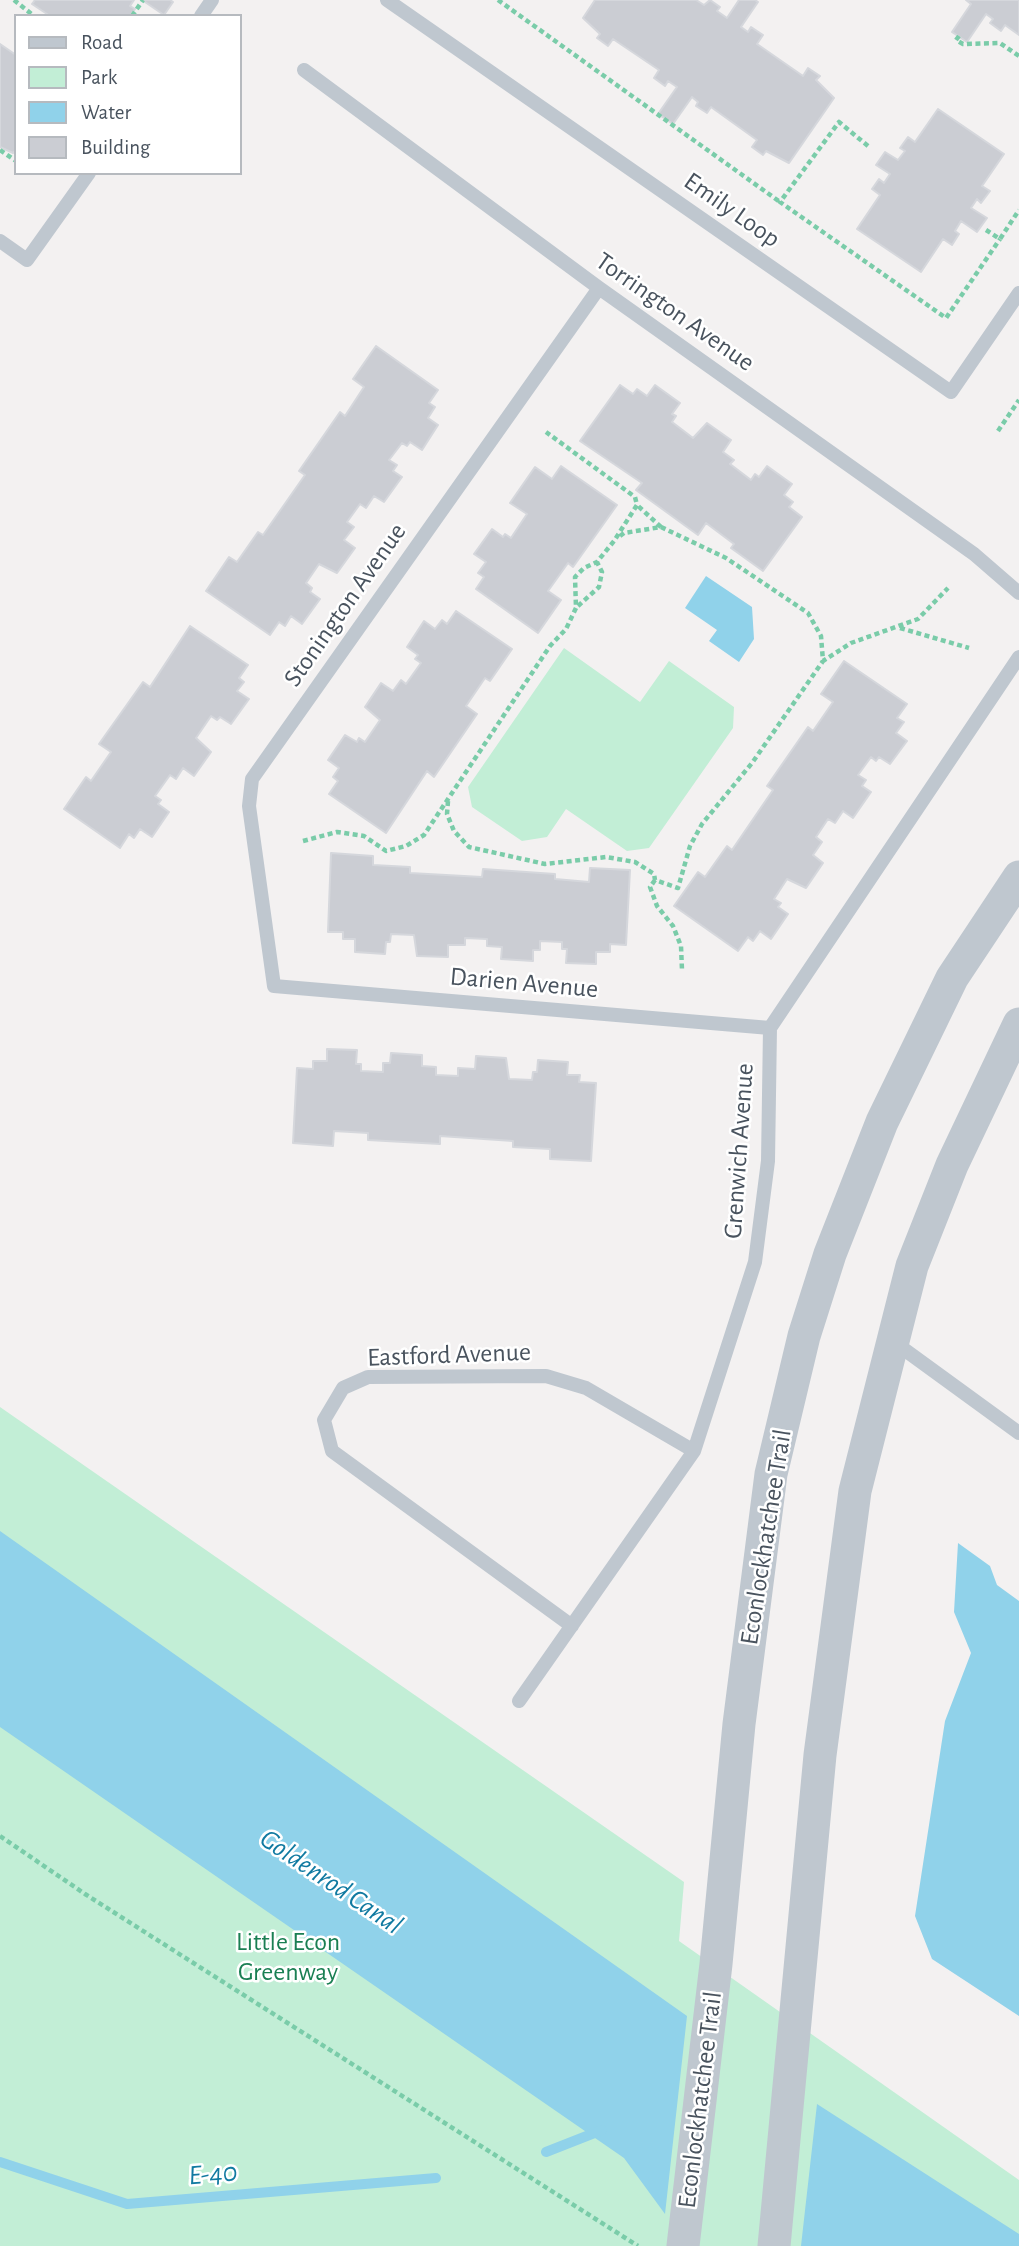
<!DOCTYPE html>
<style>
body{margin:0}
#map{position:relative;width:1019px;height:2246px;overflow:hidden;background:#f3f1f1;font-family:"Alegreya Sans",sans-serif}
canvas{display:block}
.legend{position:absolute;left:14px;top:14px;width:228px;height:161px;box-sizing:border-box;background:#fff;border:2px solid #b6babf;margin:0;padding:9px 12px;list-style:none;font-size:21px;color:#49535e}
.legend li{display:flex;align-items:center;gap:14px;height:35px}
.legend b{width:35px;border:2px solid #b6babf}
</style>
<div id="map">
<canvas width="1019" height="2246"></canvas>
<ul class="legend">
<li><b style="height:9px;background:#bfc7cf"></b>Road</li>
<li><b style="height:19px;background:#c2eed6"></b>Park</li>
<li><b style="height:19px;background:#90d2ea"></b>Water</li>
<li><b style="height:19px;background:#cbcdd3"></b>Building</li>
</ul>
</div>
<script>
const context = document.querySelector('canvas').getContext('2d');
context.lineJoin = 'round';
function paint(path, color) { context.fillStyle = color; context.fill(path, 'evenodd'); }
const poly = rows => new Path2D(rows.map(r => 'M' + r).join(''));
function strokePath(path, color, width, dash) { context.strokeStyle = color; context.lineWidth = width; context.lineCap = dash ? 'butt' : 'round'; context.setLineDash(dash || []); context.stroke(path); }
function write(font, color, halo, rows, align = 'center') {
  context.font = font + ' "Alegreya Sans",sans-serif'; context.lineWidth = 5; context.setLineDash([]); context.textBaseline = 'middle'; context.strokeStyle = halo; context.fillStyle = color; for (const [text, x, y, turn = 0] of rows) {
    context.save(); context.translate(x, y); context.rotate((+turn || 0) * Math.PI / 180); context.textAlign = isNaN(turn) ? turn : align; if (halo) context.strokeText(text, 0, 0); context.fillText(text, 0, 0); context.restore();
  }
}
const green = poly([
 [564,648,640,702,669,661,734,707,733,728,649,848,627,851,566,809,547,837,522,841,472,807,468,787],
 [0,1407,684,1882,679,1941,1019,2180,1019,2246,0,2246]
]);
const water = poly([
 [706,576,752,607,754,639,739,662,709,641,717,630,685,608],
 [0,1531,687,2016,665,2214,624,2158,0,1727],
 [958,1543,990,1566,997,1585,1019,1601,1019,2016,932,1959,915,1916,945,1721,971,1653,954,1612],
 [817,2104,1019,2234,1019,2246,801,2246]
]);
const stream = poly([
 [546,2152,602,2130],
 [0,2162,127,2204,436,2178]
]);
const building = poly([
 [35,0,134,0,130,6,135,9,130,16,50,16,32,4,35,0],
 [142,0,170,0,173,2,164,15,142,0],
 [595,0,696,0,704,5,710,0,720,7,717,11,727,18,739,0,755,0,758,2,741,27,748,32,751,27,763,35,757,44,803,76,808,68,820,76,816,80,834,98,789,163,766,151,763,155,752,147,757,140,711,107,707,113,696,106,698,102,692,97,673,124,658,114,677,87,668,81,665,86,654,78,659,70,613,39,608,46,597,38,600,34,583,18,595,0],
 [966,0,1019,0,1019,35,1005,25,1001,31,990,23,993,19,986,14,967,42,952,32,971,4,966,0],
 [0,44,16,55,16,150,13,153,0,147,0,44],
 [938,109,1004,154,982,186,990,191,981,203,977,199,971,208,987,218,977,232,961,221,955,231,959,234,952,245,943,239,921,272,857,229,880,195,872,189,879,179,884,183,890,174,876,165,885,152,898,160,905,151,900,148,908,137,915,142,938,109],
 [376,346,438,390,429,403,435,407,428,418,438,425,422,450,410,442,407,446,402,443,389,460,397,465,393,471,402,477,384,502,374,496,366,508,360,504,347,522,354,527,344,540,355,548,337,573,319,564,306,583,312,588,310,592,320,599,302,624,291,616,285,626,279,622,270,635,206,591,229,557,237,562,258,532,263,535,305,475,299,471,340,412,345,416,364,387,353,379,376,346],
 [620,385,633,394,637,389,647,396,655,385,680,403,672,414,676,416,672,422,693,438,707,423,731,440,723,452,734,460,730,464,751,480,755,474,759,477,767,466,792,484,784,495,793,502,789,507,802,517,763,571,731,548,734,544,706,523,698,535,636,490,642,483,580,441,620,385],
 [561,466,617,505,573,567,568,563,548,591,561,600,538,633,476,589,484,577,478,573,486,562,474,554,492,529,503,537,505,534,511,538,527,514,510,503,535,467,552,479,561,466],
 [456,611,512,649,490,681,485,678,466,706,477,714,434,777,427,771,386,833,329,794,338,781,333,777,339,768,328,760,345,735,357,742,359,738,365,742,380,720,365,707,381,683,393,691,401,680,406,684,421,663,415,659,418,655,407,647,424,621,435,629,442,620,447,624,456,611],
 [190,626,248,665,239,678,244,682,237,691,249,699,231,724,220,717,217,720,211,716,196,738,211,752,194,776,183,768,176,779,170,775,155,796,161,800,158,804,169,812,152,837,140,829,134,838,129,834,120,848,64,809,86,777,91,781,111,752,99,744,143,682,150,687,190,626],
 [844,661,907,704,897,718,904,722,896,733,907,741,890,764,879,757,876,761,871,757,858,775,866,780,862,786,871,792,853,818,843,811,835,823,828,819,816,837,822,842,813,855,823,863,806,888,787,879,774,899,781,903,778,907,788,914,771,939,760,931,753,941,748,937,738,951,674,906,698,872,705,877,727,846,732,850,773,790,767,786,808,727,813,731,833,702,821,694,844,661],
 [331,853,373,856,373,865,410,867,410,873,482,877,483,869,555,874,555,879,589,882,590,868,630,870,626,945,610,944,610,952,596,952,596,964,566,963,567,949,562,949,562,942,540,941,540,950,533,950,533,961,501,959,502,947,487,946,487,939,465,938,465,945,448,945,448,957,417,956,414,935,391,934,390,942,386,942,385,954,355,952,355,939,343,939,343,932,328,932,331,853],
 [327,1049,357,1050,356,1064,361,1064,361,1071,383,1072,383,1063,390,1063,391,1053,422,1055,422,1066,436,1067,436,1075,458,1076,458,1068,475,1069,476,1056,506,1058,509,1079,532,1080,533,1072,537,1072,538,1060,568,1062,567,1075,580,1075,579,1082,596,1083,591,1161,550,1159,550,1149,513,1147,513,1141,440,1136,440,1144,368,1140,368,1133,334,1131,333,1146,293,1143,297,1068,313,1069,313,1061,327,1061,327,1049]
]);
const path = poly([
 [14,0,34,16],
 [498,0,780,202],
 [132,16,143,0],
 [959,36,956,40,963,44,1000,43,1019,56],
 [868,146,839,122,780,202,946,318,1000,239],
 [0,150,16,161],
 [986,230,1000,239,1019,210],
 [998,431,1019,400],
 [661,527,726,558,808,613,821,636,823,661,851,643,918,619,948,588],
 [620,536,624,533,661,527,637,505],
 [578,606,599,587,602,572,597,562],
 [900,628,969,648],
 [448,801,447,814,454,831,469,847,545,864,606,857,635,862,654,874,655,880,678,888,690,846,702,824,752,763,823,661],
 [303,841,337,832,364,836,386,851,406,846,424,835,550,646,566,629,576,608,575,577,584,568,597,562,614,541,637,505,635,497,546,432],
 [655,880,650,887,657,906,673,926,681,946,682,970],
 [0,1836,85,1894,638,2246]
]);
const service = poly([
 [387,0,951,392,1019,293],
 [201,16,212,0],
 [304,70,599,288,974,554,1019,593],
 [0,241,27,260,89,173],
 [599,288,252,779,249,806,274,986,770,1028],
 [894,1342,1019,1433],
 [572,1626,332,1451,324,1420,343,1388,368,1377,546,1376,586,1388,694,1451],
 [519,1701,694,1451,755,1262,768,1161,770,1028,1019,657]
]);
const tertiary = poly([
 [683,2246,716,1964,739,1724,771,1474,804,1336,830,1254,882,1122,952,978,1019,877],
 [774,2246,820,1755,855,1491,912,1266,952,1165,1019,1024]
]);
const streetNames = [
 ["Emily Loop",732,210,35],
 ["Torrington Avenue",675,312,35],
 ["Stonington Avenue",345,605,-55],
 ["Darien Avenue",524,983,5],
 ["Grenwich Avenue",739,1151,-86],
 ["Eastford Avenue",449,1355,-2],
 ["Econlockhatchee Trail",766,1537,-81],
 ["Econlockhatchee Trail",700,2100,-83]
];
const parkNames = [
 ["Little Econ",288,1942],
 ["Greenway",288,1972]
];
const waterNames = [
 ["Goldenrod Canal",331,1882,34],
 ["E-40",213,2174,-5]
];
paint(green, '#c2eed6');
paint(water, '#90d2ea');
strokePath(stream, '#90d2ea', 10);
paint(building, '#cbcdd3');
strokePath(building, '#d5d7dc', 2);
strokePath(path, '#7acca9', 4.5, [5, 3.5]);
strokePath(service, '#bfc7cf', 14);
strokePath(tertiary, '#bfc7cf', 33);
write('26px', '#49535e', '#fff', streetNames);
write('26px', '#1a7f53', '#fff', parkNames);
write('italic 28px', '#117aa1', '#fff', waterNames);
</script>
